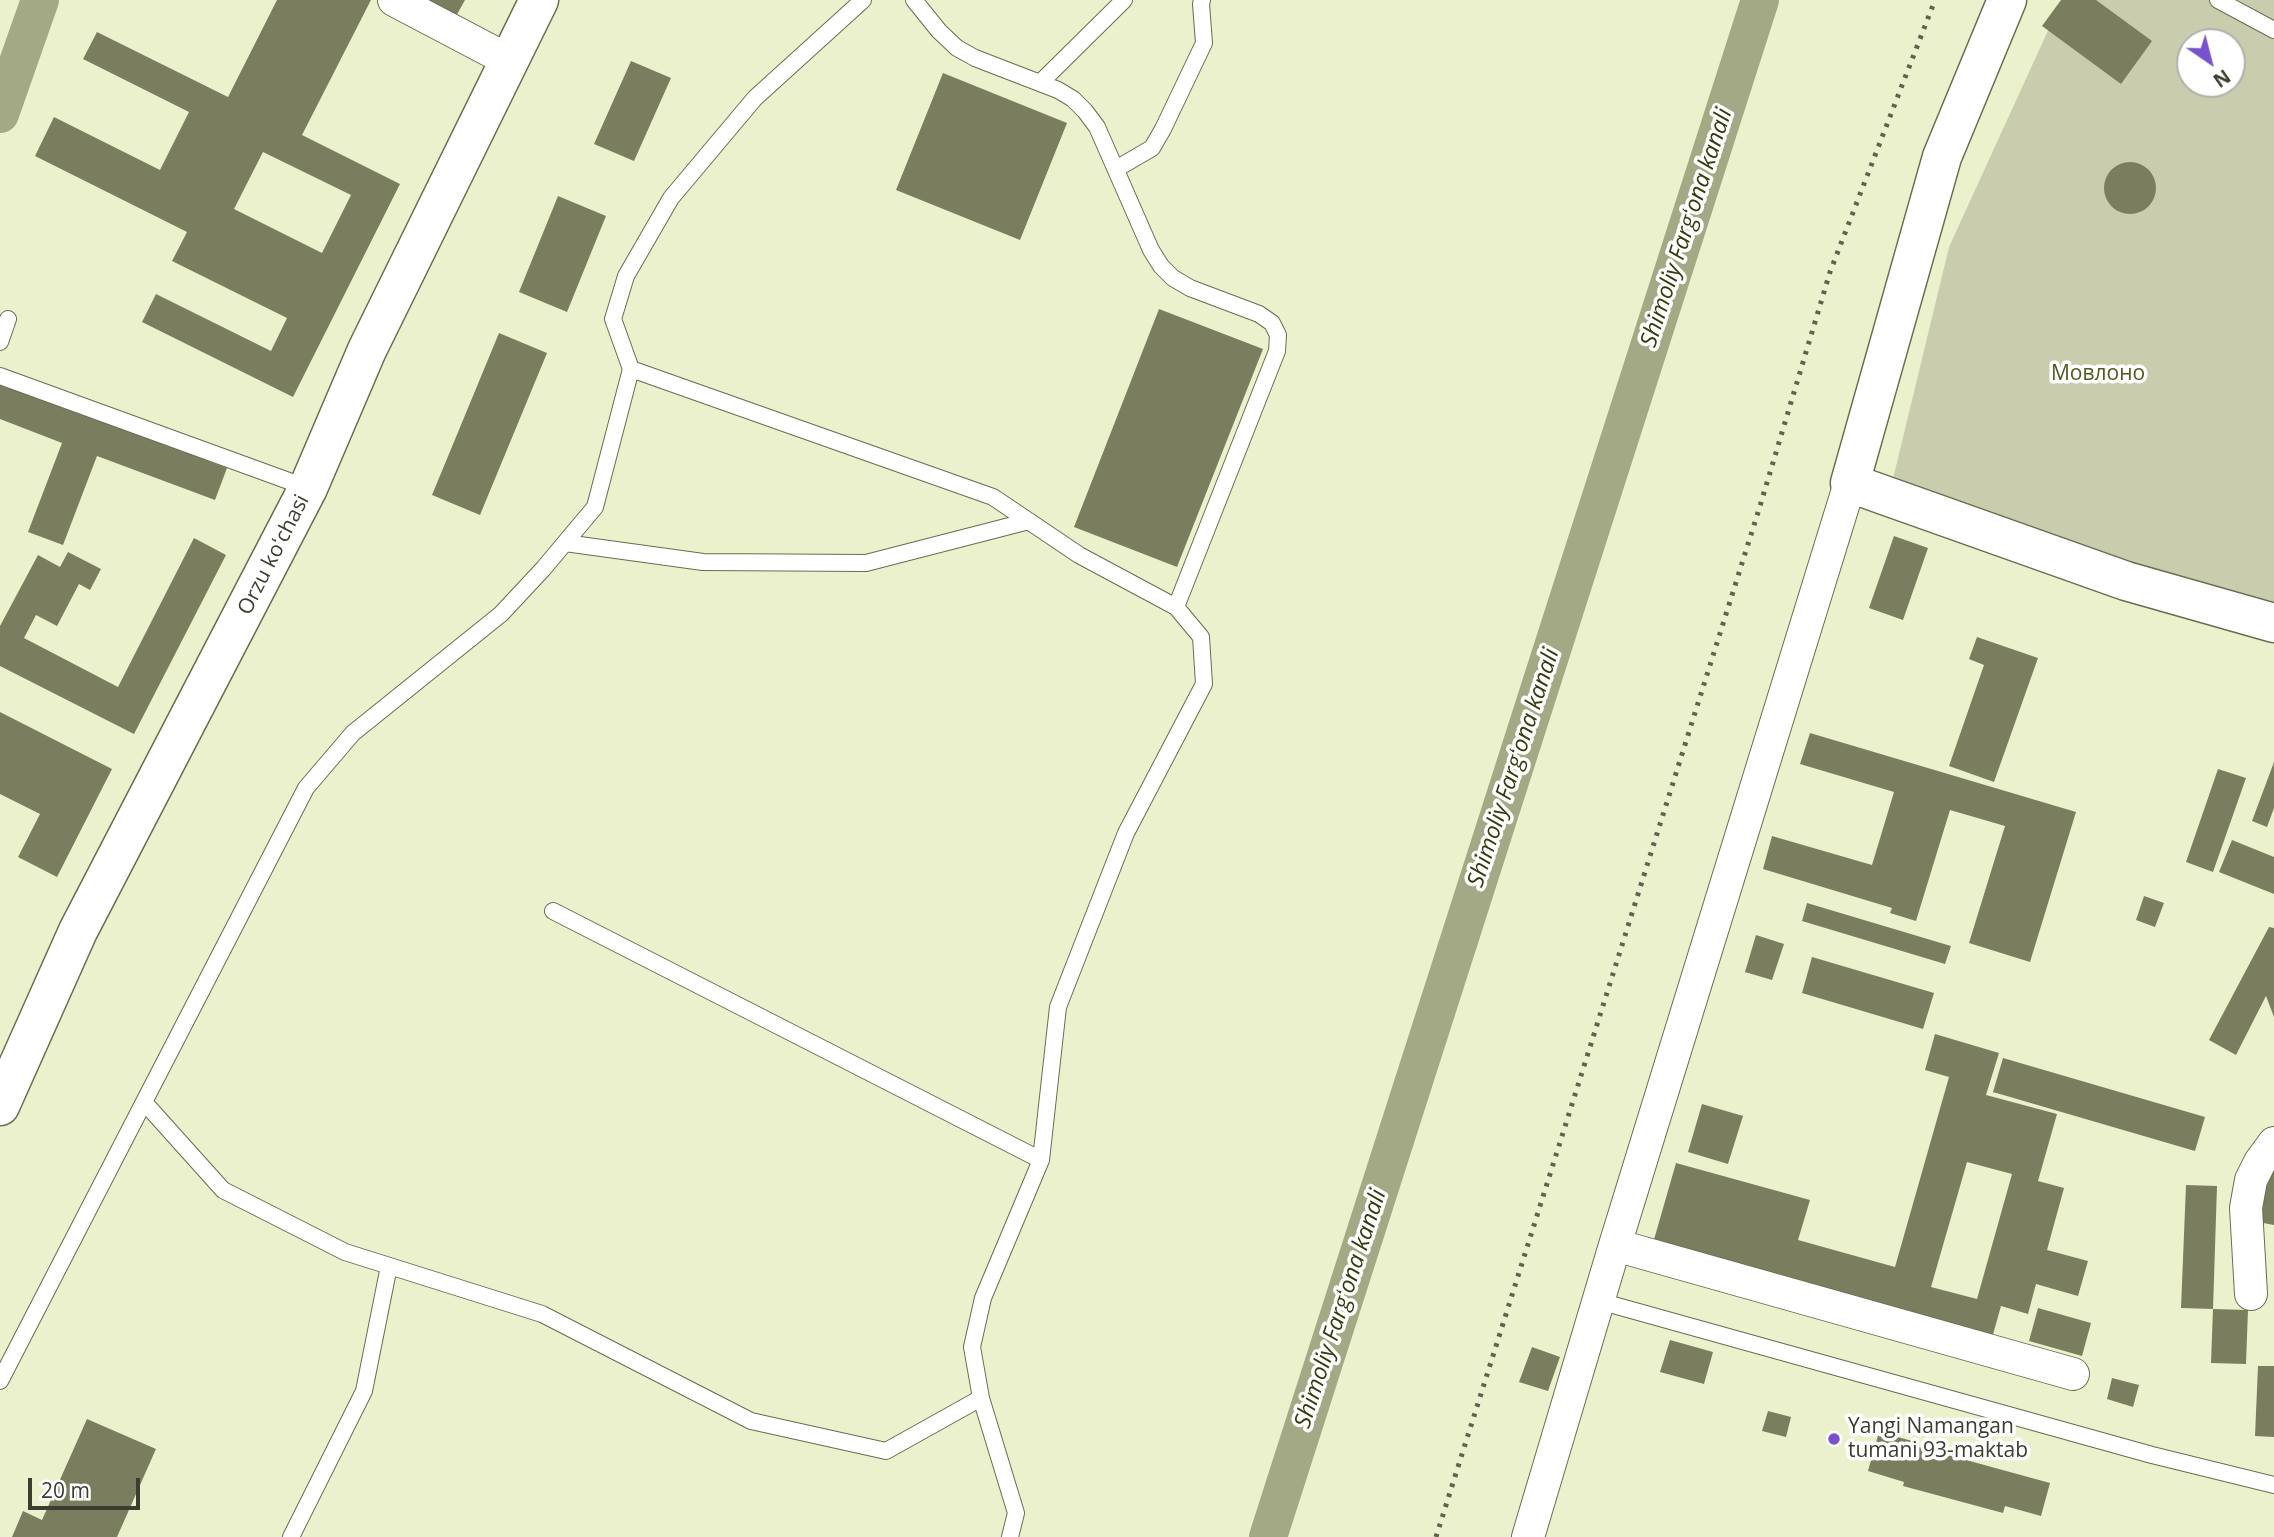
<!DOCTYPE html>
<meta charset="utf-8">
<style>
body{margin:0}
#map{position:relative;width:2274px;height:1537px;overflow:hidden;background:#ecf1cd;font-family:"Open Sans",sans-serif}
canvas{display:block}
.north{position:absolute;left:2176px;top:28px;width:70px;height:70px;box-sizing:border-box;background:#fff;border:2px solid #b1b1ac;border-radius:50%;rotate:145deg;font-size:19px;font-weight:700;line-height:28px;text-align:center;color:#3b3d2f}
.north::after{content:'';display:block;margin:auto;width:24px;height:32px;background:#7852cc;clip-path:polygon(50% 0,100% 100%,50% 72%,0 100%)}
.scale{position:absolute;left:28px;top:1478px;width:112px;height:32px;box-sizing:border-box;border:4px solid #3b3d2f;border-top:0;padding-left:9px;font-size:21px;line-height:24px;white-space:nowrap;color:#3b3d2f;-webkit-text-stroke:5px #fff;paint-order:stroke}
</style>
<div id="map">
<canvas width="2274" height="1537"></canvas>
<div class="north">N</div>
<div class="scale">20 m</div>
</div>
<script>
const context = document.querySelector('canvas').getContext('2d');
context.lineJoin = 'round';
function paint(path, color) { context.fillStyle = color; context.fill(path, 'evenodd'); }
const poly = rows => new Path2D(rows.map(r => 'M' + r).join(''));
function strokePath(path, color, width, dash) { context.strokeStyle = color; context.lineWidth = width; context.lineCap = dash ? 'butt' : 'round'; context.setLineDash(dash || []); context.stroke(path); }
function write(font, color, halo, rows, align = 'center') {
  context.font = font + ' "Open Sans",sans-serif'; context.lineWidth = 7; context.setLineDash([]); context.textBaseline = 'middle'; context.strokeStyle = halo; context.fillStyle = color; for (const [text, x, y, turn = 0] of rows) {
    context.save(); context.translate(x, y); context.rotate((+turn || 0) * Math.PI / 180); context.textAlign = isNaN(turn) ? turn : align; if (halo) context.strokeText(text, 0, 0); context.fillText(text, 0, 0); context.restore();
  }
}
const green = poly([
 [2062,0,2274,0,2274,620,1891,487,1949,247],
 [2190,42,2232,42,2232,84,2190,84]
]);
const canal = poly([
 [0,114,40,0],
 [1268,1537,1760,0]
]);
const building = poly([
 [277,0,371,0,302,135,400,184,293,397,142,322,156,294,271,351,287,318,172,261,187,232,35,156,54,117,160,170,189,112,83,59,97,32,228,97],
 [263,152,351,195,322,253,234,209],
 [422,0,465,0,455,18],
 [2061,0,2096,0,2152,41,2121,84,2042,26],
 [631,61,671,78,634,161,594,144],
 [943,73,1067,123,1020,240,896,190],
 '2104 188a26 26 0 1 1 52 0a26 26 0 1 1-52 0Z',
 [558,196,606,216,567,312,519,292],
 [1159,309,1263,349,1177,567,1074,527],
 [499,333,547,353,480,515,432,495],
 [0,383,227,468,215,500,97,456,63,545,28,532,62,443,0,419],
 [1894,536,1928,548,1903,620,1869,608],
 [194,538,226,555,134,734,0,666,0,626,38,555,60,567,68,552,101,569,90,590,79,584,57,626,36,615,24,638,118,687],
 [1977,637,2038,658,1994,782,1949,766,1984,665,1969,659],
 [0,712,112,769,57,877,18,857,40,814,0,794],
 [1810,733,2076,812,2030,962,1969,943,2005,826,1950,810,1916,921,1890,913,1892,908,1763,869,1772,836,1872,865,1894,792,1800,764],
 [2274,762,2274,808,2267,827,2252,821],
 [2218,769,2246,778,2213,872,2186,862],
 [2232,840,2274,857,2274,894,2219,872],
 [2144,896,2164,903,2155,927,2136,920],
 [1807,903,1951,946,1945,964,1802,921],
 [2269,927,2274,928,2274,1017,2266,996,2236,1055,2209,1040],
 [1756,935,1784,944,1772,980,1745,972],
 [1812,957,1934,993,1923,1029,1802,993],
 [1935,1034,1999,1053,1986,1095,2057,1114,2038,1181,2064,1188,2047,1250,2088,1261,2078,1296,2036,1284,2028,1314,2001,1306,1992,1338,1653,1243,1676,1163,1810,1200,1798,1240,1895,1267,1949,1077,1925,1070],
 [1967,1162,2012,1174,1977,1299,1931,1287],
 [2003,1058,2205,1117,2195,1151,1993,1092],
 [1702,1104,1743,1116,1728,1164,1688,1152],
 [2270,1166,2274,1167,2274,1225,2258,1222],
 [2186,1185,2217,1186,2213,1309,2181,1308],
 [2038,1308,2091,1323,2082,1356,2029,1341],
 [2213,1309,2248,1310,2246,1364,2211,1363],
 [1670,1340,1713,1352,1704,1384,1660,1372],
 [1532,1347,1560,1357,1548,1391,1519,1382],
 [2258,1366,2274,1366,2274,1437,2255,1436],
 [2112,1378,2139,1385,2133,1407,2107,1399],
 [1768,1411,1791,1417,1786,1437,1762,1431],
 [87,1419,156,1449,117,1537,12,1537,23,1511,42,1520],
 [1879,1432,1916,1442,1915,1446,2050,1483,2041,1516,2005,1506,2003,1513,1903,1486,1904,1482,1868,1471]
]);
const service = poly([
 [914,0,939,31,957,48,975,58,1058,90,1073,99,1085,111,1097,127,1151,250,1161,266,1173,278,1190,288,1259,314,1272,323,1278,335,1277,351,1176,607],
 [2218,0,2274,30],
 [1040,83,1124,0],
 [1116,169,1152,148,1163,129,1204,43,1201,4,1202,0],
 [0,342,8,319],
 [631,369,993,497,1079,555,1176,607,1201,637,1204,684,1126,833,1058,1007,1041,1160,983,1298,972,1347,981,1398,1016,1513,1010,1537],
 [0,376,308,488],
 [565,543,703,562,866,563,1029,521],
 [553,911,1041,1160],
 [144,1102,223,1190,345,1252,542,1314,751,1421,886,1451,981,1398],
 [1599,1301,2152,1455,2274,1485],
 [0,1381,306,788,353,733,501,614,543,569,595,507,631,369,613,319,626,276,671,198,755,98,863,0],
 [291,1537,364,1391,389,1266]
]);
const minor = poly([
 [394,0,508,60],
 [1615,1245,2073,1374],
 [2251,1294,2246,1208,2251,1180,2260,1162,2274,1143],
 [1528,1537,1615,1245,1850,483]
]);
const tertiary = poly([
 [2007,0,1942,157,1850,483,2126,581,2274,623],
 [0,1106,78,931,308,488,367,350,539,0]
]);
const rail = poly([
 [1436,1537,1760,506,1830,272,1935,0]
]);
const markers = [
 [1834,1439,7,"#7852cc"]
];
const parkNames = [
 ["Мовлоно",2098,374]
];
const streetNames = [
 ["Orzu koʻchasi",274,555,-63]
];
const poiNames = [
 ["Yangi Namangan",1848,1427],
 ["tumani 93-maktab",1848,1451]
];
const waterNames = [
 ["Shimoliy Fargʻona kanali",1687,228,-72],
 ["Shimoliy Fargʻona kanali",1514,768,-72],
 ["Shimoliy Fargʻona kanali",1341,1309,-72]
];
paint(green, '#c9cdae');
strokePath(canal, '#a4a985', 38);
paint(building, '#7a7e5e');
strokePath(service, '#696d4e', 18);
strokePath(minor, '#696d4e', 34);
strokePath(tertiary, '#696d4e', 41);
strokePath(service, '#fff', 16);
strokePath(minor, '#fff', 32);
strokePath(tertiary, '#fff', 38);
strokePath(rail, '#5f624f', 5, [3.5, 7]);
for (const [x, y, r, color] of markers) { const dot = new Path2D(); dot.arc(x, y, r, 0, 2 * Math.PI); context.fillStyle = color; context.fill(dot); strokePath(dot, '#fff', 2.5); }
write('21px', '#54591f', '#fff', parkNames);
write('21px', '#3b3d2f', '#fff', streetNames);
write('21px', '#3b3d2f', '#fff', poiNames, 'left');
write('italic 23px', '#363a0d', '#fff', waterNames);
</script>
